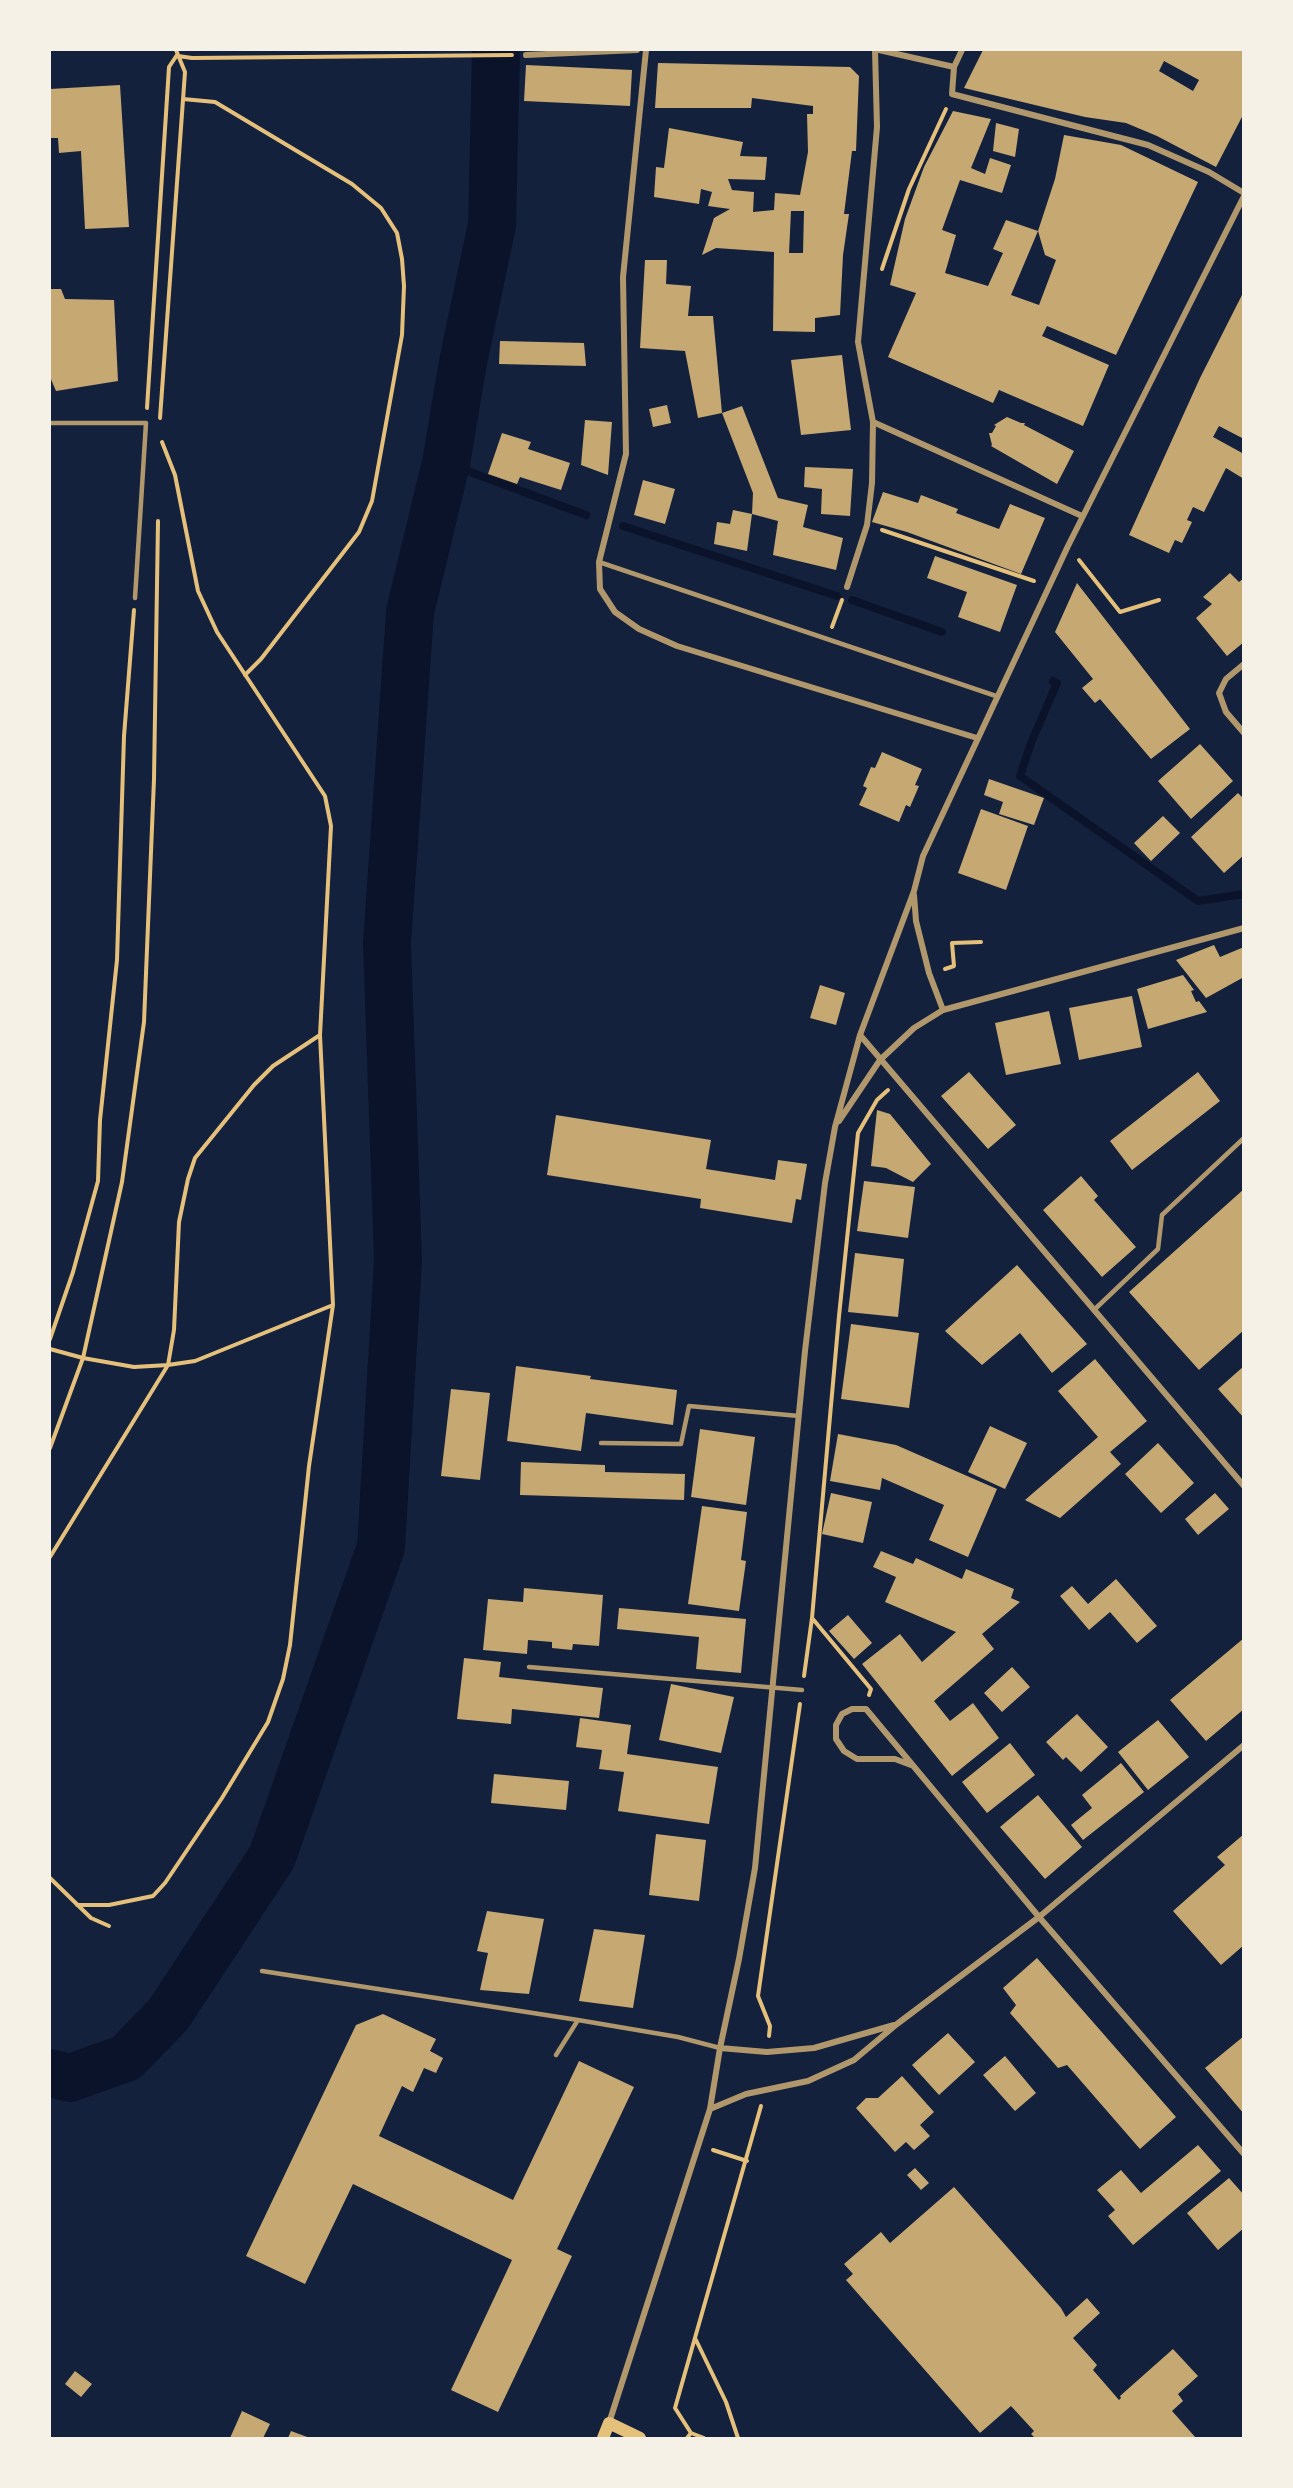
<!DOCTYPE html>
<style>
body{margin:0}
#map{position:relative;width:1293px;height:2488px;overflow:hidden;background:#14213d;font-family:"Archivo Narrow",sans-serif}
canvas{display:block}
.frame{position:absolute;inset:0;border:51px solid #f6f1e7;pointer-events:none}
</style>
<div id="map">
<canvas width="1293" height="2488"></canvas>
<div class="frame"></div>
</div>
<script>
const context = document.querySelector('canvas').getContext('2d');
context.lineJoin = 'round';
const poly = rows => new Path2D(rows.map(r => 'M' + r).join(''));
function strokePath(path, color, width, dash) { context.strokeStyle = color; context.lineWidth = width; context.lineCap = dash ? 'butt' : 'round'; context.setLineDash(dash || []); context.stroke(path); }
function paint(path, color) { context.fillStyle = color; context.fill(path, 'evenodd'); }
const stream = poly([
 [446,463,586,515],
 [623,526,837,596],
 [852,600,942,632],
 [1053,681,1057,683,1031,743,1020,776,1198,901,1244,894]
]);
const river = poly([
 [50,2073,70,2078,126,2058,168,2015,272,1857,381,1547,398,1260,387,943,410,612,446,463,463,362,492,225,496,50]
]);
const building = poly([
 [983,50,1244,50,1244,113,1216,167,1157,136,1126,123,1085,117,964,88],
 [1164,61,1199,80,1193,91,1159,71],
 [658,63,850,67,859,76,856,151,852,151,844,214,849,214,843,255,840,315,815,318,815,332,773,331,774,252,716,248,702,255,714,218,730,209,708,206,712,192,701,189,699,204,654,197,656,167,664,168,669,128,743,142,740,156,767,157,765,180,728,179,732,190,754,192,753,212,774,210,775,193,800,195,808,152,807,114,813,114,813,106,752,98,751,108,655,108],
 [791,211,804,211,803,253,789,253],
 [526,65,632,70,630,106,524,101],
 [120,85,129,227,85,229,81,151,59,153,58,138,50,138,50,89],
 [953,111,991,119,971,168,985,174,990,158,1011,165,1002,193,960,180,942,230,956,235,945,273,988,286,1003,253,993,249,1006,220,1038,231,1011,295,1039,305,1056,260,1045,255,1038,231,1055,179,1064,135,1121,145,1198,182,1116,355,1047,326,1042,336,1109,365,1083,426,999,390,993,403,888,357,916,293,890,285,905,219,924,167],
 [996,123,1019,129,1015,157,993,151],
 [645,260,667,260,666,284,691,286,688,316,713,316,722,413,742,406,778,498,808,505,803,527,843,538,836,570,773,555,778,521,752,514,753,493,722,413,698,418,685,351,640,348],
 [50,289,61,289,65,299,114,300,118,381,56,391,50,377],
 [1244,291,1244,439,1219,426,1213,437,1244,454,1244,479,1226,468,1204,512,1193,507,1187,520,1192,522,1182,543,1175,540,1169,553,1129,535,1200,378],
 [500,341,584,343,586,366,499,364],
 [842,355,851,430,801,435,791,360],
 [667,405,671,423,653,427,649,409],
 [1007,417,1021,423,1025,423,1024,425,1074,451,1057,484,991,446,992,445,989,433,992,433,996,426,994,425],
 [585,420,612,422,608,475,581,465],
 [502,433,531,442,528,449,570,463,561,490,520,477,517,484,488,474],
 [805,467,853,469,850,516,821,514,822,489,804,487],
 [643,480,675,489,665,524,634,515],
 [883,492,918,503,921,495,958,509,956,513,999,529,1010,504,1045,518,1021,574,907,532,872,522],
 [733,510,752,514,747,551,714,544,717,522,730,524],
 [935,556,1017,585,1000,632,958,617,967,592,927,578],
 [1230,573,1239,582,1244,578,1244,642,1227,656,1196,618,1212,604,1203,597],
 [1077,583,1190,729,1151,759,1100,699,1095,703,1082,688,1093,679,1055,632],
 [1200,744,1233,781,1191,819,1158,781],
 [882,752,922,769,915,785,919,786,910,807,906,805,899,822,859,805,867,788,863,786,871,767,875,768],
 [989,779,1044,798,1034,825,999,814,1003,802,984,795],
 [1238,793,1244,799,1244,855,1224,873,1191,837],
 [981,809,1028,826,1006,890,958,873],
 [1163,816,1180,833,1151,861,1134,843],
 [1214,945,1220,957,1244,947,1244,977,1206,998,1176,960],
 [1183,975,1194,990,1191,991,1196,1002,1199,1001,1207,1012,1148,1029,1137,989],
 [820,985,845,993,836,1025,810,1018],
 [1132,996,1142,1047,1079,1060,1069,1008],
 [1049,1011,1061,1064,1006,1075,995,1023],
 [969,1072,1016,1125,988,1149,941,1096],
 [1198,1072,1220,1101,1132,1170,1110,1141],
 [877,1110,890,1114,931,1164,913,1182,886,1168,871,1166],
 [556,1115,711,1140,706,1169,775,1180,778,1160,807,1164,801,1200,796,1199,792,1223,700,1208,701,1199,547,1175],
 [1081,1176,1098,1196,1094,1200,1136,1247,1102,1277,1043,1210],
 [864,1181,915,1187,908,1238,857,1231],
 [1244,1189,1244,1330,1199,1370,1129,1292],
 [855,1253,904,1259,898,1317,848,1312],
 [1017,1265,1087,1344,1052,1373,1020,1333,982,1365,945,1331],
 [851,1324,919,1333,909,1408,841,1399],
 [1095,1359,1147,1421,1110,1452,1121,1464,1060,1518,1025,1500,1098,1437,1058,1391],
 [516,1366,591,1376,590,1379,677,1390,673,1425,586,1413,581,1451,507,1441],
 [1244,1366,1244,1418,1218,1389],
 [451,1389,490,1393,480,1480,441,1476],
 [990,1426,1027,1443,1005,1489,968,1472],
 [700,1429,755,1437,746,1505,691,1497],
 [838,1434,896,1445,997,1489,968,1557,929,1540,944,1505,882,1478,880,1490,830,1481],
 [1158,1443,1194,1483,1161,1513,1125,1474],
 [521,1462,605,1465,605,1472,685,1474,684,1500,520,1495],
 [831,1493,872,1502,863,1543,822,1534],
 [1215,1493,1229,1509,1198,1535,1185,1519],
 [702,1506,747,1512,741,1560,746,1561,739,1611,688,1604],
 [881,1551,913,1564,916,1558,962,1579,966,1569,1014,1589,1011,1598,1020,1602,982,1634,994,1649,934,1701,950,1721,973,1703,999,1738,952,1776,862,1664,900,1634,922,1662,956,1632,885,1602,896,1577,873,1567],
 [1116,1579,1157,1626,1137,1643,1110,1612,1089,1630,1060,1596,1072,1586,1088,1604],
 [524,1588,603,1595,599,1646,573,1644,572,1650,552,1648,552,1642,528,1640,527,1654,483,1650,488,1599,523,1602],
 [619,1608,746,1619,741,1673,696,1669,699,1637,617,1629],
 [848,1615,872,1643,854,1659,829,1631],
 [1244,1638,1244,1709,1206,1741,1170,1700],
 [464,1658,501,1662,499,1677,603,1688,599,1718,512,1709,511,1724,457,1719],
 [1012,1667,1030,1687,1002,1712,984,1693],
 [671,1684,734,1697,721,1753,659,1740],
 [1077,1714,1108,1747,1081,1772,1066,1757,1063,1760,1046,1742],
 [580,1718,631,1725,627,1754,718,1767,709,1824,618,1811,624,1772,599,1769,602,1750,576,1747],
 [1158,1720,1189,1757,1148,1790,1118,1752],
 [1010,1743,1035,1775,987,1813,962,1782],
 [1121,1763,1144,1792,1083,1840,1071,1825,1092,1808,1082,1795],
 [494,1774,569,1781,566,1810,491,1803],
 [1038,1795,1082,1847,1045,1879,1000,1827],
 [656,1834,706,1840,699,1901,649,1895],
 [1244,1834,1244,1915,1242,1917,1244,1945,1221,1965,1173,1911,1225,1865,1217,1857],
 [487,1911,544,1919,529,1994,480,1990,488,1953,477,1951],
 [594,1929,645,1935,633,2008,579,2001],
 [1037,1958,1176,2117,1140,2149,1067,2065,1058,2068,1010,2013,1016,2005,1003,1988],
 [383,2014,436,2039,430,2051,443,2058,436,2073,424,2068,413,2092,402,2086,379,2136,513,2200,579,2061,634,2087,557,2249,572,2256,498,2412,451,2390,512,2260,353,2184,305,2284,246,2256,356,2025],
 [948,2033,975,2062,939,2095,912,2065],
 [1244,2036,1244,2114,1205,2068],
 [1005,2056,1036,2093,1015,2111,983,2075],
 [902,2076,934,2112,920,2125,930,2136,914,2150,906,2142,895,2152,856,2108,866,2098,878,2098],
 [1198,2145,1221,2171,1133,2245,1108,2216,1115,2210,1097,2190,1121,2170,1141,2193],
 [915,2168,929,2183,921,2190,907,2175],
 [1229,2178,1244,2195,1244,2228,1218,2250,1187,2213],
 [954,2187,1061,2308,1066,2317,1087,2298,1100,2313,1073,2338,1097,2365,1093,2370,1119,2400,1121,2398,1120,2396,1173,2349,1198,2376,1178,2394,1183,2401,1172,2411,1196,2438,1035,2438,1031,2434,1034,2431,1011,2406,980,2433,846,2280,853,2274,844,2264,881,2232,890,2243],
 [75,2371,92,2384,81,2397,65,2384],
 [242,2411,270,2424,263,2438,230,2438],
 [291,2431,310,2438,288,2438]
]);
const path = poly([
 [178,56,192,58,512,55],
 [183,99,215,102,352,184,381,208,397,233,402,259,404,286,402,335,372,501,359,532,261,659,245,675],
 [882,269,909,189,946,109],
 [147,408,169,67,177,55],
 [160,418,185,72,176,50],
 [162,442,175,475,198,591,217,632,325,796,331,826,320,1035],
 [882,530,1034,581],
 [1079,560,1120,612,1159,600],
 [832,627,842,600],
 [945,969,954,966,952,943,981,942],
 [50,1339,73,1272,98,1181,100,1120,117,960,124,736,134,610],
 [50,1349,83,1358,134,1367,168,1365,174,1330,179,1222,188,1179,195,1158,254,1085,273,1066,320,1035,333,1305],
 [50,1448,83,1358,122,1182,144,1022,154,779,158,521],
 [50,1557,168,1365,195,1361,333,1305,309,1466,290,1645,283,1679,268,1722,222,1798,165,1883,153,1896,109,1905,77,1905],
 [812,1618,871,1689,869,1695],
 [804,1676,812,1618,839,1316,858,1133,877,1100,888,1090],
 [50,1878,91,1918,109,1926],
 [769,2036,770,2026,758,1996,800,1704],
 [713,2150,747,2161],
 [696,2340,726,2402,738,2438],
 [691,2433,704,2438],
 [687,2438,691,2433,675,2408,761,2106]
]);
const service = poly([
 [50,423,146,423,135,598],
 [599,562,996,696],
 [1094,1310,1158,1249,1162,1215,1244,1138],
 [601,1443,681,1444,689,1406,799,1416],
 [529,1667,802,1690],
 [262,1971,578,2020,678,2037,720,2048],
 [556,2055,578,2020]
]);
const minor = poly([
 [646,50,623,277,626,454,599,562,600,589,615,612,639,629,677,646,977,738],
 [879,50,954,67],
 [962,50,954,67,952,94,1148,145,1209,172,1244,193],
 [526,55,637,50],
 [873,422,1082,516],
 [847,587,867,525,872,483,873,422,858,342,877,127,875,50],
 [1244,664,1226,679,1219,693,1226,712,1244,733],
 [914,895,916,921,929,973,943,1010],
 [860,1035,1244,1486],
 [839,1121,880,1060,914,1028,943,1010,1244,928],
 [911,1765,895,1759,857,1759,844,1751,836,1739,836,1725,842,1714,852,1709,866,1709,1039,1917,1244,2154],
 [720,2048,767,2052,814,2048,894,2025],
 [710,2109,746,2094,808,2081,854,2060,897,2024,1039,1917,1244,1745],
 [609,2423,710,2109,720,2048,739,1959,755,1868,805,1351,825,1183,835,1127,860,1035,914,891,923,856,1068,546,1244,196]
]);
const secondary = poly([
 [603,2438,609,2423,640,2438]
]);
strokePath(stream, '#0b132b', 8);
strokePath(river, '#0b132b', 48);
paint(building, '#c6a872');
strokePath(path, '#e5c07b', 4);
strokePath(service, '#b1986c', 4.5);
strokePath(minor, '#b1986c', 6);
strokePath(secondary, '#e5c07b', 12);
</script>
